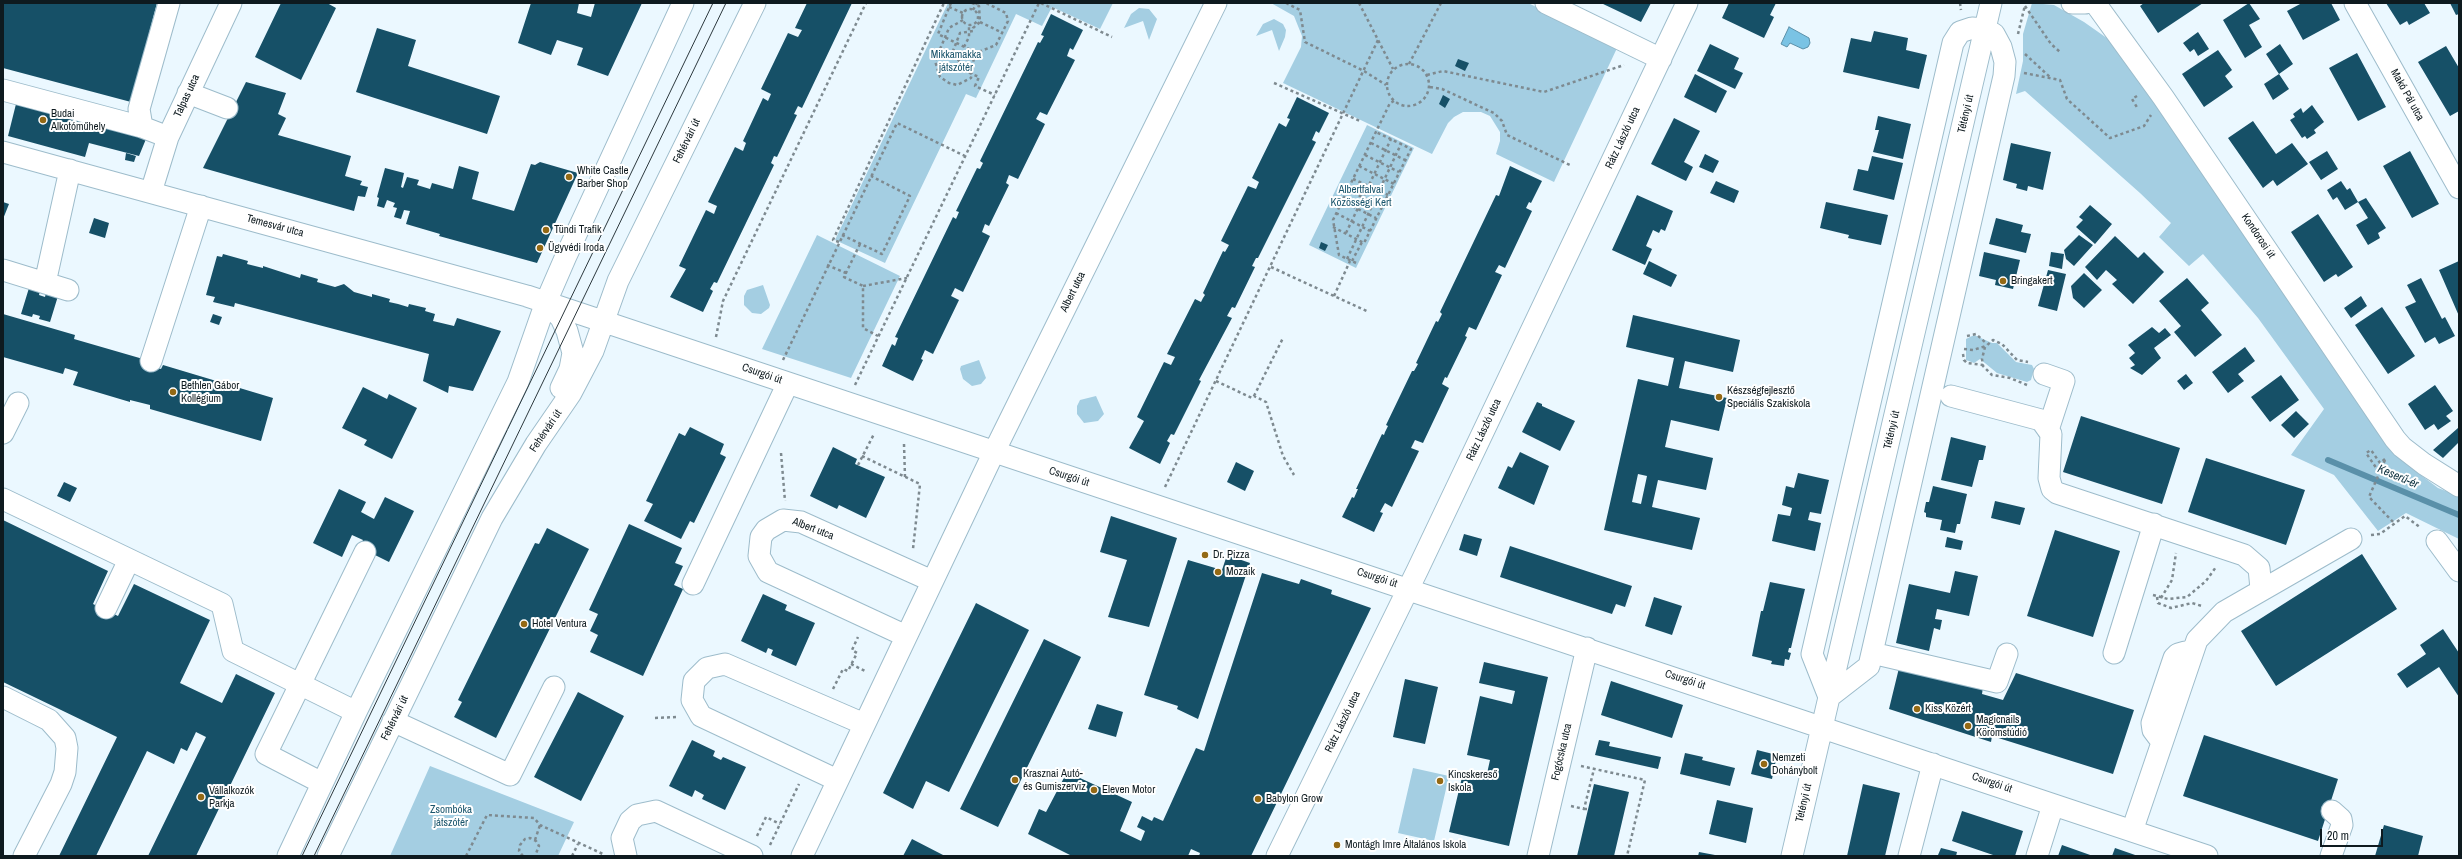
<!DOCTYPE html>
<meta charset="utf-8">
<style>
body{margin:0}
#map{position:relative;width:2462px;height:859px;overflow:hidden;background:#ebf8ff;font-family:"Archivo Narrow",sans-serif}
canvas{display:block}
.frame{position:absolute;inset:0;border:4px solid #0e1a1f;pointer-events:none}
.scale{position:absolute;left:2320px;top:829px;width:63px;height:18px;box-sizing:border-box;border:2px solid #0e1a1f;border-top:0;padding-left:5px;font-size:12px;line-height:14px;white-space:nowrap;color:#0e1a1f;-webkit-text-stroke:3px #fff;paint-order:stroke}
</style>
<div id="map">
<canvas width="2462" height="859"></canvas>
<div class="frame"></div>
<div class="scale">20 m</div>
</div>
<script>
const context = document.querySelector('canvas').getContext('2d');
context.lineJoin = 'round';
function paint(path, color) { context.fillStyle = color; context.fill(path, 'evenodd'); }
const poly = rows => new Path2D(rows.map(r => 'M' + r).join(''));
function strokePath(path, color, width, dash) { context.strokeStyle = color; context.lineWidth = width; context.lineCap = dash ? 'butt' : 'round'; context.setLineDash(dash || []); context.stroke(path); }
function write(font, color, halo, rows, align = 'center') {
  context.font = font + ' "Archivo Narrow",sans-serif'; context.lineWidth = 4; context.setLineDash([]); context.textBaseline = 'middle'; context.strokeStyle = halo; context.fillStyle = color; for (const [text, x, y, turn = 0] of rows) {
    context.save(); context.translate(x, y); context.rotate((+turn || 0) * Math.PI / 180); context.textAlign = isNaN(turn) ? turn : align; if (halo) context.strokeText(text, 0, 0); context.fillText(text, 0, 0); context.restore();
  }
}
const green = poly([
 [948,3,1113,3,1100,29,1052,7,1042,26,1016,14,976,98,966,94,885,263,835,240],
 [1271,3,1528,3,1618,46,1554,182,1496,154,1500,141,1500,132,1490,116,1481,112,1463,112,1454,117,1448,123,1432,154,1283,83,1301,47,1302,36,1294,16],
 [2032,3,2054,5,2084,22,2111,41,2132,67,2315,337,2401,460,2438,488,2459,496,2459,539,2406,513,2378,531,2334,475,2291,455,2324,409,2258,318,2203,254,2189,266,2159,237,2171,223,2140,193,2025,91,2016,94,2023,61,2023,34],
 [1139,8,1149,9,1157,19,1149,40,1143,21,1124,28,1131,14],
 [1274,19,1283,24,1286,30,1285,37,1279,51,1272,30,1256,36,1263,24],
 [1367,125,1414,148,1356,268,1309,245],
 [817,235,900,276,851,378,762,349],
 [763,285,770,305,769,308,761,314,752,313,744,305,744,296,747,290],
 [1974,335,1992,343,1997,343,2016,362,2032,365,2034,369,2031,380,2027,382,1997,373,1980,359,1974,363,1966,360,1966,339],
 [979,360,986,378,981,384,972,386,963,379,960,369,961,366],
 [1096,396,1104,414,1098,421,1084,423,1077,414,1077,406,1080,400],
 [430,766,574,822,558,856,390,856],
 [1413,768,1449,776,1434,841,1398,833]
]);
const water = poly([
 [1789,27,1809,38,1810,43,1808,47,1803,49,1790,43,1787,47,1781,44,1789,27]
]);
const stream = poly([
 [2328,460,2459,515]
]);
const building = poly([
 [3,3,157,3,131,102,3,68],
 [281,3,327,3,336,8,301,80,255,57],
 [531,3,579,3,577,13,591,17,595,3,642,3,608,76,577,65,583,48,557,40,551,55,518,43],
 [807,3,852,3,802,108,798,106,794,114,797,115,777,157,774,156,771,163,774,165,717,283,714,282,710,289,713,291,703,312,670,297,686,269,679,266,706,210,714,214,717,206,708,202,735,147,743,151,746,143,743,141,763,98,768,101,771,94,761,89,788,33,798,37,802,30,795,28],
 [1601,3,1651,3,1641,22],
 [1729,3,1776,3,1770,15,1774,17,1764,38,1722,18],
 [2144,3,2203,3,2158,33,2140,6],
 [2249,3,2260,19,2249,25,2262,47,2245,58,2223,20],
 [2302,3,2331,3,2340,20,2303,40,2287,11],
 [2386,3,2424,3,2430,13,2409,25,2407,21,2400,25],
 [2450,3,2459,3,2459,14,2456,15],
 [1051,14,1083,30,1073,50,1070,48,1067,56,1075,60,1047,115,1040,112,1036,119,1045,124,1018,179,1009,175,1006,183,1009,185,989,226,985,224,982,232,990,236,963,292,955,288,951,296,959,300,933,354,925,350,921,359,923,360,913,381,882,366,892,344,895,346,898,338,895,337,953,217,956,219,959,212,956,211,977,168,980,169,983,163,980,161,1038,42,1040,43,1044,36,1041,35],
 [377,28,416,40,408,66,500,96,487,134,356,92],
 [1874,31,1908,38,1906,50,1927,55,1919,89,1843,72,1851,38,1871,42],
 [2198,32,2209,49,2198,56,2194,49,2190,52,2183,43],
 [1710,44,1739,58,1734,69,1743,73,1735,89,1697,71],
 [2280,44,2293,64,2279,74,2266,54],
 [2446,46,2459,68,2459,111,2450,116,2418,62],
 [2218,50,2232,70,2225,76,2233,87,2204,107,2182,74],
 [2357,53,2386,107,2358,121,2329,68],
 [1458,59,1469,63,1465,71,1455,66],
 [1695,74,1727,91,1716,113,1684,97],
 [2279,74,2289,89,2273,100,2264,84],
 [246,82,286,93,278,114,286,118,278,135,351,156,345,176,362,181,360,185,368,187,365,197,358,196,354,211,203,168],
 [1443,95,1450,99,1445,108,1439,104],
 [1297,97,1329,113,1319,133,1316,131,1312,140,1316,142,1258,258,1256,258,1252,266,1255,267,1235,308,1232,307,1227,316,1232,318,1199,380,1201,381,1174,435,1171,434,1167,441,1170,443,1160,464,1129,448,1144,421,1137,417,1164,362,1171,365,1175,357,1167,354,1195,299,1201,302,1203,298,1205,295,1203,293,1223,251,1225,252,1229,245,1221,241,1248,186,1256,189,1259,182,1252,178,1279,123,1286,127,1290,119,1287,118],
 [16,104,146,139,139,156,89,143,85,157,8,136],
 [2312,105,2324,122,2314,130,2316,133,2307,139,2305,136,2302,138,2290,120,2295,117,2293,114,2301,108,2303,113],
 [1878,116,1911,124,1903,159,1873,152,1879,130,1875,130],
 [1674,118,1700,131,1684,162,1693,167,1686,181,1651,164],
 [2253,121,2276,154,2292,143,2308,164,2277,186,2273,180,2263,188,2228,138],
 [2011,143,2051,152,2043,190,2028,186,2027,191,2016,188,2017,184,2003,180],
 [2327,151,2338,169,2321,180,2309,162],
 [2410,151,2439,204,2412,218,2383,166],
 [126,153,136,156,134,162,125,160],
 [1705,154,1719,161,1713,173,1699,167],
 [1872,156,1903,163,1894,200,1853,190,1858,169,1868,171],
 [540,162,578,173,537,263,439,236,440,234,406,224,410,211,404,210,401,219,394,217,397,208,393,207,395,203,387,200,384,208,377,206,379,198,377,197,385,168,404,173,401,187,403,188,407,177,419,180,417,185,430,189,432,183,453,189,459,166,479,172,472,199,514,211,531,164,535,165],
 [1510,166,1542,181,1531,203,1529,202,1526,208,1532,211,1505,268,1499,265,1495,272,1502,275,1476,330,1469,327,1465,336,1467,337,1447,378,1445,377,1442,384,1449,388,1423,443,1415,440,1411,448,1419,451,1392,507,1385,503,1380,512,1383,513,1374,532,1342,517,1352,497,1354,498,1358,489,1356,489,1382,434,1384,435,1385,432,1388,426,1386,425,1412,371,1414,371,1418,364,1416,363,1436,321,1438,322,1442,314,1440,312,1496,195,1499,196],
 [1716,181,1739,191,1734,203,1710,193],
 [2341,181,2347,190,2350,188,2358,202,2345,210,2337,197,2333,200,2327,190],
 [1637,195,1673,211,1665,231,1661,229,1659,233,1653,230,1646,246,1652,249,1645,265,1612,250],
 [2366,198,2386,228,2378,233,2380,238,2368,245,2356,225,2368,218,2358,202],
 [3,202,9,204,3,219],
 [1826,202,1888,215,1881,245,1848,238,1849,235,1820,228],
 [2090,205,2112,224,2095,244,2076,227,2083,220,2079,217],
 [2318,214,2353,267,2338,277,2336,274,2324,282,2291,232],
 [94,218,109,223,105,238,89,233],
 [1996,218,2023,225,2021,232,2031,234,2026,253,1989,244],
 [2079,235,2093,245,2074,266,2066,259,2064,250],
 [2115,236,2138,258,2144,252,2164,272,2133,304,2112,284,2117,280,2106,270,2097,280,2085,267],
 [1321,242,1328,245,1325,251,1319,248],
 [1984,252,2020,260,2013,289,1995,285,1996,280,1979,276],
 [2051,252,2064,254,2062,269,2049,266],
 [223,254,248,261,247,264,263,268,263,266,300,278,301,274,318,279,317,282,335,287,344,284,354,292,372,297,372,294,390,299,389,302,398,304,408,307,409,304,426,308,425,311,435,314,433,321,454,326,457,318,501,331,473,391,449,386,448,393,423,381,429,354,235,303,234,307,213,302,215,297,206,295,217,256,222,257],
 [1649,261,1677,275,1671,287,1643,274],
 [2459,261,2459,316,2439,270],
 [2048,270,2066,274,2057,311,2038,306],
 [2084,273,2102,290,2084,308,2073,298,2071,286],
 [2187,278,2209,303,2201,310,2222,335,2195,357,2174,332,2181,326,2159,301],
 [2421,278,2442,319,2445,317,2455,336,2439,344,2435,337,2425,343,2405,307,2416,302,2407,285],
 [29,288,40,291,39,295,45,297,46,293,58,296,50,322,39,319,40,316,33,314,32,317,21,314],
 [2361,296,2367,306,2351,318,2344,308],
 [2382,307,2415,356,2388,374,2355,325],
 [3,314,75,335,74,339,143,359,143,362,161,369,163,365,273,398,261,441,150,409,150,405,130,400,130,402,73,385,78,372,65,368,63,374,3,357],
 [213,314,222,317,219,325,210,322],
 [1633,315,1740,340,1733,372,1685,361,1679,388,1727,398,1719,431,1671,420,1665,447,1713,458,1706,490,1658,480,1652,507,1700,518,1692,550,1604,530,1638,379,1668,386,1674,358,1626,347],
 [1638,474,1647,476,1641,504,1632,502],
 [2152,327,2159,333,2165,328,2171,335,2154,348,2161,358,2142,375,2130,368,2135,365,2129,358,2135,353,2128,345],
 [2245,347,2255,361,2238,374,2244,381,2228,393,2212,372],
 [2186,374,2193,383,2184,390,2177,381],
 [2281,375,2299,400,2270,422,2251,397],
 [2435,385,2453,411,2446,416,2451,421,2438,430,2434,424,2425,430,2408,404],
 [363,387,387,399,389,394,417,408,392,459,364,445,367,440,342,428],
 [1537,402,1542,404,1542,406,1575,421,1560,451,1522,432],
 [2296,411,2309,424,2294,438,2281,425],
 [2081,416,2180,448,2162,504,2063,472],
 [690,427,724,444,720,454,726,457,694,523,690,521,681,539,644,521,653,504,646,501,679,433,685,436],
 [2458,428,2459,442,2443,458,2433,450],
 [1951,437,1986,446,1983,460,1979,460,1972,487,1941,480],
 [833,447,857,459,855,464,885,477,866,518,839,505,837,509,810,496],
 [1520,452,1549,466,1534,505,1498,488,1508,466,1512,468],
 [2206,458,2305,490,2286,545,2188,512],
 [1236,462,1254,471,1245,491,1227,482],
 [1798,473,1829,480,1821,514,1810,512,1808,520,1821,523,1815,551,1772,541,1778,514,1790,516,1792,508,1782,505,1786,486,1794,488],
 [64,482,77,488,70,502,57,496],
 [1933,486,1967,494,1960,524,1957,524,1955,533,1940,530,1942,520,1926,517,1926,513,1924,512,1926,502,1929,502],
 [339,489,366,502,361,512,374,519,385,497,414,511,389,562,359,547,363,540,352,535,342,557,313,543],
 [1995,501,2025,508,2020,525,1991,518],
 [1111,516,1177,538,1149,627,1108,617,1127,560,1100,552],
 [3,520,108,571,93,604,118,616,134,584,210,620,180,683,222,703,236,674,275,693,196,856,148,856,206,737,196,732,187,751,181,748,174,764,147,751,96,856,59,856,117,737,3,682],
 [629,524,682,548,675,563,683,566,674,585,683,589,643,676,590,652,598,635,590,631,598,614,589,610],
 [547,528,589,549,496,738,454,717,462,702,458,700,535,543,539,544],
 [2055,530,2120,551,2093,637,2027,616],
 [1464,534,1482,539,1477,556,1459,550],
 [1947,537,1963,541,1961,550,1945,547],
 [1510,546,1632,586,1625,607,1616,604,1612,614,1500,577],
 [2362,554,2397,609,2276,686,2241,631],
 [1227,555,1250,563,1198,719,1177,709,1178,706,1144,695,1188,560,1222,570],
 [1955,571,1978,576,1969,616,1937,609,1935,619,1942,620,1940,630,1934,628,1929,651,1896,643,1909,584,1950,593],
 [1262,573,1299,584,1301,579,1332,590,1331,594,1371,608,1251,856,1199,856,1200,853,1191,849,1188,856,1072,856,1028,834,1039,809,1046,812,1067,772,1132,802,1120,831,1141,841,1145,831,1137,827,1142,816,1152,821,1154,817,1163,821,1196,748,1204,751],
 [1770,582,1805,589,1791,648,1789,648,1788,652,1791,653,1789,660,1785,659,1784,666,1771,664,1772,661,1752,656,1761,611,1763,611],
 [763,594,787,605,785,610,815,623,796,666,771,655,773,650,768,648,766,653,741,641],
 [1654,597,1682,606,1672,635,1645,626],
 [976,603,1029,630,949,792,926,781,913,809,883,793],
 [2443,629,2459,653,2459,697,2439,667,2407,688,2397,674,2426,654,2420,645],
 [1044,639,1081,657,998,827,960,809],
 [1484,662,1548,677,1509,846,1449,832,1463,773,1486,778,1490,760,1467,755,1480,696,1512,704,1515,691,1479,683],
 [1899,668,1983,687,1982,694,2003,700,2016,673,2134,710,2113,774,1992,736,1991,742,1889,709],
 [1405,679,1438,687,1425,744,1393,737],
 [1611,681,1683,705,1672,738,1601,715],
 [578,692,624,716,581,801,534,777],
 [1097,704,1123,712,1116,737,1088,729],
 [2204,735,2338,779,2318,841,2183,796],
 [692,740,715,751,713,756,721,760,723,757,746,767,725,810,702,799,704,795,695,790,692,797,669,786],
 [1599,740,1610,742,1609,746,1661,757,1658,769,1595,755],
 [1757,750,1777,755,1772,779,1751,774],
 [1685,753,1703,757,1702,760,1735,768,1730,786,1680,774],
 [1594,784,1629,792,1614,856,1577,856],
 [1863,784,1900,793,1885,856,1847,856],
 [1717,800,1753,808,1746,843,1709,834],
 [1962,811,2023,831,2015,856,1996,856,1952,841],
 [2384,825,2423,836,2418,856,2375,856],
 [912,839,945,856,903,856],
 [2062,845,2093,856,2058,856],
 [1941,848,1957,852,1956,856,1938,855],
 [2115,848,2138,856,2112,856],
 [1699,852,1715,855,1715,856,1698,856]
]);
const path = poly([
 [951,3,938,34,977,53],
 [972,3,979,6,980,22,973,28,973,31,960,33,953,51,965,71,979,77,975,86,995,95],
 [1041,3,1112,37],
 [1286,3,1300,10,1305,42,1364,71,1386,85],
 [1359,3,1393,69],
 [1960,3,1961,10],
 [2025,6,2051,44,2060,52],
 [949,7,963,13],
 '962 17a8 8 0 1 1 16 0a8 8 0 1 1-16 0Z',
 [973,10,977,3],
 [963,20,949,28,935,61,940,77,949,83,957,85,971,78,974,57,981,51,996,45,1008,21,1006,13,986,3],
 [980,22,1003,33],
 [2018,34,2025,5],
 [964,47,969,37,969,24],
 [2025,54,2051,78],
 '1387 85a21 21 0 1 1 42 0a21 21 0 1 1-42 0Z',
 [1409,64,1441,3],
 [2024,73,2060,80,2067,99,2110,138,2144,126,2151,115],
 [1427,75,1443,71,1544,92,1624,65],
 [1274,83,1360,121],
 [1430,87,1442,89,1494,113,1502,121,1507,135,1572,166],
 [2137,96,2132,99,2138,109],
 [1371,143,1405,160],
 [1365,155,1399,172],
 [1359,166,1394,184],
 [1353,179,1388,195],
 [1348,190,1382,207],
 [1342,201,1376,218],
 [1336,213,1370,231],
 [1333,227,1364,243,1411,149,1401,144],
 [1346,233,1391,139],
 [842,235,882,254,910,196,871,176],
 [839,242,833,240,944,3],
 [860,244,844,277,863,286,863,328,878,336],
 [1347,259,1401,144,1376,132],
 [1352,261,1362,242],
 [1356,263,1339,255,1333,220,1390,103,1394,101],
 [827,265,846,273],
 [1271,267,1369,312],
 [863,286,907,278],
 [1334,296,1350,261],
 [1967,336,1976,334,1987,344],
 [716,337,723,301,866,3],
 [1964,349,1973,350,1986,346],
 [1963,354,1964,360,1967,363,1983,365],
 [783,360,897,123,965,156],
 [1216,381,1252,398,1254,396,1266,402,1283,456,1294,475],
 [855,385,1039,3],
 [2027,385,2010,378,1992,375,1983,366,1982,359,1985,347,1993,340,2002,344,2017,360,2028,362],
 [1254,396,1283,338],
 [904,444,905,477],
 [781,453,785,501],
 [862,456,920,484,913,549],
 [2385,460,2369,497,2395,524],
 [858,465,874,434],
 [2379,472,2366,453,2371,450,2380,463,2385,459],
 [1165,487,1378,40],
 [2371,535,2380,534,2405,516,2421,528],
 [2153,595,2168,599,2187,597,2206,581,2216,567],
 [2157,597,2158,603,2171,608,2192,603,2202,606],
 [2161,598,2172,580,2176,553],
 [851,664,867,672],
 [833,689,843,669,848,671,857,653,852,650,858,637],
 [655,718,678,717],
 [1581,766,1645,780,1627,856],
 [1571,806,1584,809,1594,769],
 [1584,809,1588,809],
 [757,836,766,817,780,824],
 [535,840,540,825],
 [770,845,799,784],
 [466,856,487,815,534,818,540,825,605,855],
 [523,856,519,851,520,845,525,839,530,838,536,841,539,846,535,856],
 [572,856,578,844]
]);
const minor = poly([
 [1546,3,1661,59],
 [2072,3,2085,3],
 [2095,3,2163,97,2395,439,2402,447,2424,464,2459,486],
 [2355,3,2459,188],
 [1972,28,1985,29,1994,34,2001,47,2005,62,2004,76,1869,666,1829,697,1812,654,1953,43,1960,32,1972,28],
 [3,90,142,127],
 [188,93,227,108],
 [168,137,142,127,139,109,169,3],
 [3,152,527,296,2207,856],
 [151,192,168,137,231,3],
 [3,270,68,290],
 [45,283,70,170],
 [546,302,561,318,567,331,573,353,570,369,561,388],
 [151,361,201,206],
 [2044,374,2064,381,2048,430],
 [1951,396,2041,420,2051,434,2049,478,2052,489,2057,493,2244,555,2259,568,2261,589],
 [3,433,18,403],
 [3,499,222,604,233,651,356,712],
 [2437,541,2459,571],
 [693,584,788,383],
 [106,608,129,560],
 [906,636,768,572,759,556,761,537,766,530,783,520,801,522,932,581],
 [1872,653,1997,682,2007,654],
 [2114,653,2154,524],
 [3,697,49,720,65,738,67,748,65,772,61,784,24,856],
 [393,721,510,775,554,687],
 [2162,742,2153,730,2152,723,2174,658,2178,654,2185,652],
 [837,780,701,716,692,700,694,681,707,668,725,664,864,724],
 [322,783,266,754,365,552],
 [2132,831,2197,640,2224,612,2351,539],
 [288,856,356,712,518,382,546,302,566,256,683,3],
 [328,856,492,518,536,444,571,393,593,351,618,281,755,3],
 [626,856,622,838,630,821,637,815,656,811,752,856],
 [802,856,994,452,1216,3],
 [1277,856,1417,571,1687,3],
 [1538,856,1587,648],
 [1792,856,1991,3],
 [1909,856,1933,764],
 [2037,856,2053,805],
 [2331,856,2342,825,2341,819,2332,811]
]);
const tram = poly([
 [302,856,713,3],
 [314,856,726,3]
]);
const markers = [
 [43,120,4,"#946914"],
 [569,177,4,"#946914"],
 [546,230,4,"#946914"],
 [540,248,4,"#946914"],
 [2003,281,4,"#946914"],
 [173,392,4,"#946914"],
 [1719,397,4,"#946914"],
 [1205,555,4,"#946914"],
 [1218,572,4,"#946914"],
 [524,624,4,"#946914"],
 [1917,709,4,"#946914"],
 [1968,726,4,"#946914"],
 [1764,764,4,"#946914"],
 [1015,780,4,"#946914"],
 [1440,781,4,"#946914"],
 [1094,790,4,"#946914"],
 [201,797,4,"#946914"],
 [1258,799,4,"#946914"],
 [1337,845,4,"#946914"]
];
const parkNames = [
 ["Mikkamakka",956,55],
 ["játszótér",956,68],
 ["Albertfalvai",1361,190],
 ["Közösségi Kert",1361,203],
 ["Zsombóka",451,810],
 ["játszótér",451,823]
];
const streetNames = [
 ["Makó Pál utca",2407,95,61],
 ["Talpas utca",187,96,-65],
 ["Tétényi út",1966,114,-77],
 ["Rátz László utca",1623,138,-65],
 ["Fehérvári út",687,141,-64],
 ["Temesvár utca",275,226,15],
 ["Kondorosi út",2258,236,56],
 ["Albert utca",1073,292,-64],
 ["Csurgói út",762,374,19],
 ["Rátz László utca",1484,430,-65],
 ["Tétényi út",1892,430,-77],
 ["Fehérvári út",546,431,-56],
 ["Csurgói út",1069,477,18],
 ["Albert utca",813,529,21],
 ["Csurgói út",1377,578,18],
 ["Csurgói út",1685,680,18],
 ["Fehérvári út",395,718,-64],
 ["Rátz László utca",1343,722,-64],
 ["Fogócska utca",1562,752,-77],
 ["Csurgói út",1992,783,19],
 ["Tétényi út",1804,803,-77]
];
const poiNames = [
 ["Budai",51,114],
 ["Alkotóműhely",51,127],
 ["White Castle",577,171],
 ["Barber Shop",577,184],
 ["Tündi Trafik",554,230],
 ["Ügyvédi Iroda",548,248],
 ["Bringakert",2011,281],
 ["Bethlen Gábor",181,386],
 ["Kollégium",181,399],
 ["Készségfejlesztő",1727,391],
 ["Speciális Szakiskola",1727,404],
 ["Dr. Pizza",1213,555],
 ["Mozaik",1226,572],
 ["Hotel Ventura",532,624],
 ["Kiss Közért",1925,709],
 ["Magicnails",1976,720],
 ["Körömstúdió",1976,733],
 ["Nemzeti",1772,758],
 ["Dohánybolt",1772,771],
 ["Krasznai Autó-",1023,774],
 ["és Gumiszerviz",1023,787],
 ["Kincskereső",1448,775],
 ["Iskola",1448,788],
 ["Eleven Motor",1102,790],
 ["Vállalkozók",209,791],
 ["Parkja",209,804],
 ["Babylon Grow",1266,799],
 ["Montágh Imre Általános Iskola",1345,845]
];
const waterNames = [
 ["Keserű-ér",2398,477,23]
];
paint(green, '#a4cee2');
paint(water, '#7ac3e4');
strokePath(water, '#5a90a9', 1);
strokePath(stream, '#5a90a9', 6);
paint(building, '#165067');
strokePath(minor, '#9dbccb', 23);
strokePath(path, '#7e8a90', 2.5, [3, 3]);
strokePath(minor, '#fff', 21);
strokePath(tram, '#2c383d', 1);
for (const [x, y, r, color] of markers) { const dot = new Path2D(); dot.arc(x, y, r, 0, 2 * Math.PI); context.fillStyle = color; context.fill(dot); strokePath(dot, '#fff', 1.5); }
write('11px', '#1a556c', '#fff', parkNames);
write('11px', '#0e1a1f', '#fff', streetNames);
write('11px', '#0e1a1f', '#fff', poiNames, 'left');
write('italic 12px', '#0d303e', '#fff', waterNames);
</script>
